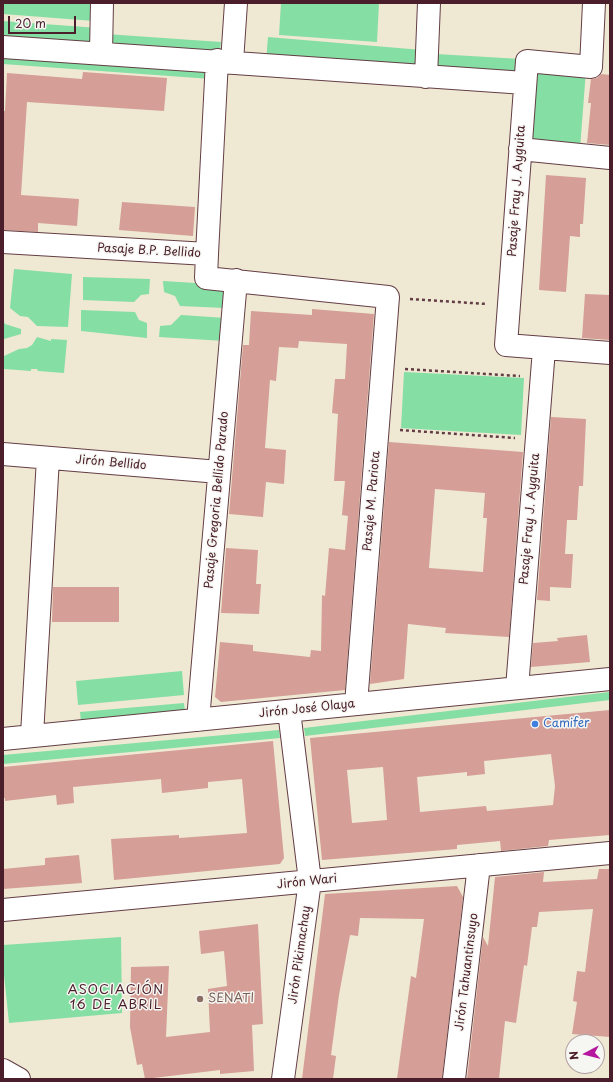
<!DOCTYPE html>
<meta charset="utf-8">
<style>
body{margin:0}
#map{position:relative;width:613px;height:1082px;overflow:hidden;background:#efe9d4;font-family:"Playpen Sans",sans-serif}
canvas{display:block}
.frame{position:absolute;inset:0;border:4px solid #4a1f2b;pointer-events:none}
.north{position:absolute;left:565px;top:1034px;width:40px;height:40px;box-sizing:border-box;background:#f6f6f2;border:1px solid #b1a0a2;border-radius:50%;rotate:263deg;font-size:11px;font-weight:700;line-height:16px;text-align:center;color:#4a1f2b}
.north::after{content:'';display:block;margin:auto;width:14px;height:18px;background:#b5179e;clip-path:polygon(50% 0,100% 100%,50% 72%,0 100%)}
.scale{position:absolute;left:8px;top:16px;width:68px;height:18px;box-sizing:border-box;border:2px solid #4a1f2b;border-top:0;padding-left:5px;font-size:12px;line-height:14px;white-space:nowrap;color:#4a1f2b;-webkit-text-stroke:3px #f6f6f2;paint-order:stroke}
</style>
<div id="map">
<canvas width="613" height="1082"></canvas>
<div class="frame"></div>
<div class="north">N</div>
<div class="scale">20 m</div>
</div>
<script>
const context = document.querySelector('canvas').getContext('2d');
context.lineJoin = 'round';
function paint(path, color) { context.fillStyle = color; context.fill(path, 'evenodd'); }
const poly = rows => new Path2D(rows.map(r => 'M' + r).join(''));
function strokePath(path, color, width, dash) { context.strokeStyle = color; context.lineWidth = width; context.lineCap = dash ? 'butt' : 'round'; context.setLineDash(dash || []); context.stroke(path); }
function write(font, color, halo, rows, align = 'center') {
  context.font = font + ' "Playpen Sans",sans-serif'; context.lineWidth = 3; context.setLineDash([]); context.textBaseline = 'middle'; context.strokeStyle = halo; context.fillStyle = color; for (const [text, x, y, turn = 0] of rows) {
    context.save(); context.translate(x, y); context.rotate((+turn || 0) * Math.PI / 180); context.textAlign = isNaN(turn) ? turn : align; if (halo) context.strokeText(text, 0, 0); context.fillText(text, 0, 0); context.restore();
  }
}
const green = poly([
 [3,3,95,3,94,21,3,14],
 [281,3,379,3,377,42,279,35],
 [3,21,98,28,96,49,3,42],
 [106,34,221,42,219,56,105,48],
 [268,37,422,50,420,74,266,62],
 [3,52,211,67,211,79,3,64],
 [436,54,521,59,520,77,435,71],
 [530,66,586,70,580,149,524,145],
 [14,269,72,274,68,327,37,326,28,317,20,316,10,308],
 [83,277,150,279,149,294,141,295,134,302,83,300],
 [163,281,228,285,225,308,180,306,175,296,164,292],
 [81,310,135,312,139,320,147,323,147,338,81,331],
 [181,315,226,318,225,341,159,337,160,326,171,325],
 [3,319,5,324,21,329,21,334,4,339,3,342],
 [37,337,51,341,51,339,67,340,64,373,38,371,37,369,31,369,31,371,4,369,4,356,19,349,27,348,32,345],
 [404,372,524,378,521,435,401,428],
 [182,671,184,695,78,705,76,681],
 [610,692,610,700,305,736,304,728],
 [184,703,185,712,81,721,80,712],
 [279,730,280,738,3,764,3,755],
 [121,937,122,1013,9,1023,3,965,3,945]
]);
const building = poly([
 [83,72,167,78,164,111,27,102,21,195,79,199,77,226,38,223,38,232,3,230,3,111,5,111,7,73,82,79],
 [601,74,610,75,610,145,587,143,591,103,588,103,591,79,597,78],
 [546,175,586,178,583,224,580,224,580,237,570,236,566,292,539,290],
 [122,202,195,207,193,236,119,230],
 [585,294,610,295,610,340,582,338],
 [312,309,374,314,345,690,221,702,215,697,220,642,253,645,253,651,310,657,311,650,321,651,322,595,325,596,329,548,345,550,348,516,342,515,345,481,334,481,338,414,332,413,335,379,345,379,347,344,299,341,298,348,279,347,276,381,270,380,265,448,286,450,284,484,266,482,263,517,229,514,243,345,249,345,251,311,312,315],
 [551,417,586,419,583,486,579,486,577,520,567,520,565,554,573,554,571,588,550,587,550,601,537,600],
 [389,442,523,452,509,637,445,633,446,628,408,624,404,679,370,684],
 [435,489,485,493,483,518,487,518,483,572,429,568],
 [226,548,258,550,256,584,261,584,259,614,221,613],
 [53,587,119,587,119,622,52,622],
 [587,635,590,662,531,667,533,643,558,641,557,638],
 [610,710,610,835,549,840,548,846,501,851,500,841,457,845,457,849,322,860,310,738],
 [551,754,555,786,553,805,487,811,486,806,420,812,417,777,467,772,467,776,485,774,484,761],
 [383,767,387,820,352,823,347,770],
 [273,741,284,858,280,864,114,880,111,839,179,835,179,838,247,833,242,779,208,782,208,788,162,793,161,779,73,787,74,803,57,805,56,795,5,801,5,798,3,798,3,767],
 [79,855,82,883,3,889,3,869,45,865,45,858],
 [599,869,610,869,610,1037,572,1034,577,1002,573,1001,577,971,585,972,593,909,539,912,537,927,532,927,527,966,524,965,516,1023,505,1021,499,1079,467,1079,483,937,488,946,495,877,544,872,543,882,597,879],
 [457,886,463,897,442,1079,397,1079,411,976,416,978,424,919,360,918,358,936,350,935,339,995,331,1055,336,1056,333,1079,302,1079,325,894],
 [258,924,263,1024,252,1025,254,1071,220,1074,220,1070,145,1079,142,1064,137,1065,130,1027,131,967,169,966,166,1037,210,1032,208,989,227,986,224,951,201,954,199,931]
]);
const path = poly([
 [410,299,487,304],
 [405,369,520,376],
 [400,430,515,438]
]);
const minor = poly([
 [594,3,591,67,527,61,506,345,610,353],
 [3,47,525,83],
 [101,52,102,3],
 [232,62,236,3],
 [426,77,429,3],
 [520,149,610,158],
 [3,242,207,254,206,278,388,297,356,704],
 [207,254,217,60],
 [3,454,219,472],
 [517,688,544,349],
 [198,720,236,280],
 [32,735,48,458],
 [3,739,610,679],
 [3,910,610,853],
 [3,1070,19,1079],
 [283,1079,310,881,289,711],
 [454,1079,479,865]
]);
const markers = [
 [535,724,4,"#3f7fe0"],
 [200,999,4,"#8d6e63"]
];
const streetNames = [
 ["Pasaje Fray J. Ayguita",517,191,-86],
 ["Pasaje B.P. Bellido",149,251,3],
 ["Jirón Bellido",111,463,5],
 ["Pasaje Gregoria Bellido Parado",217,500,-85],
 ["Pasaje M. Pariota",372,501,-85],
 ["Pasaje Fray J. Ayguita",530,519,-85],
 ["Jirón José Olaya",307,709,-6],
 ["Jirón Wari",307,882,-6],
 ["Jirón Pikimachay",300,955,-82],
 ["Jirón Tahuantinsuyo",467,972,-83]
];
const shopNames = [
 ["Camifer",543,724]
];
const educationNames = [
 ["SENATI",208,999]
];
const neighbourhoodNames = [
 ["ASOCIACIÓN",116,990],
 ["16 DE ABRIL",116,1005]
];
paint(green, '#85dea3');
paint(building, '#d59e96');
strokePath(minor, '#633d44', 24);
strokePath(path, '#633d44', 2.5, [3, 3]);
strokePath(minor, '#fff', 22);
for (const [x, y, r, color] of markers) { const dot = new Path2D(); dot.arc(x, y, r, 0, 2 * Math.PI); context.fillStyle = color; context.fill(dot); strokePath(dot, '#f6f6f2', 1.5); }
write('12px', '#4a1f2b', '#f6f6f2', streetNames);
write('12px', '#366cbe', '#f6f6f2', shopNames, 'left');
write('12px', '#785e54', '#f6f6f2', educationNames, 'left');
context.letterSpacing = '1px';
write('13px', '#4a1f2b', '#f6f6f2', neighbourhoodNames);
context.letterSpacing = '0px';
</script>
